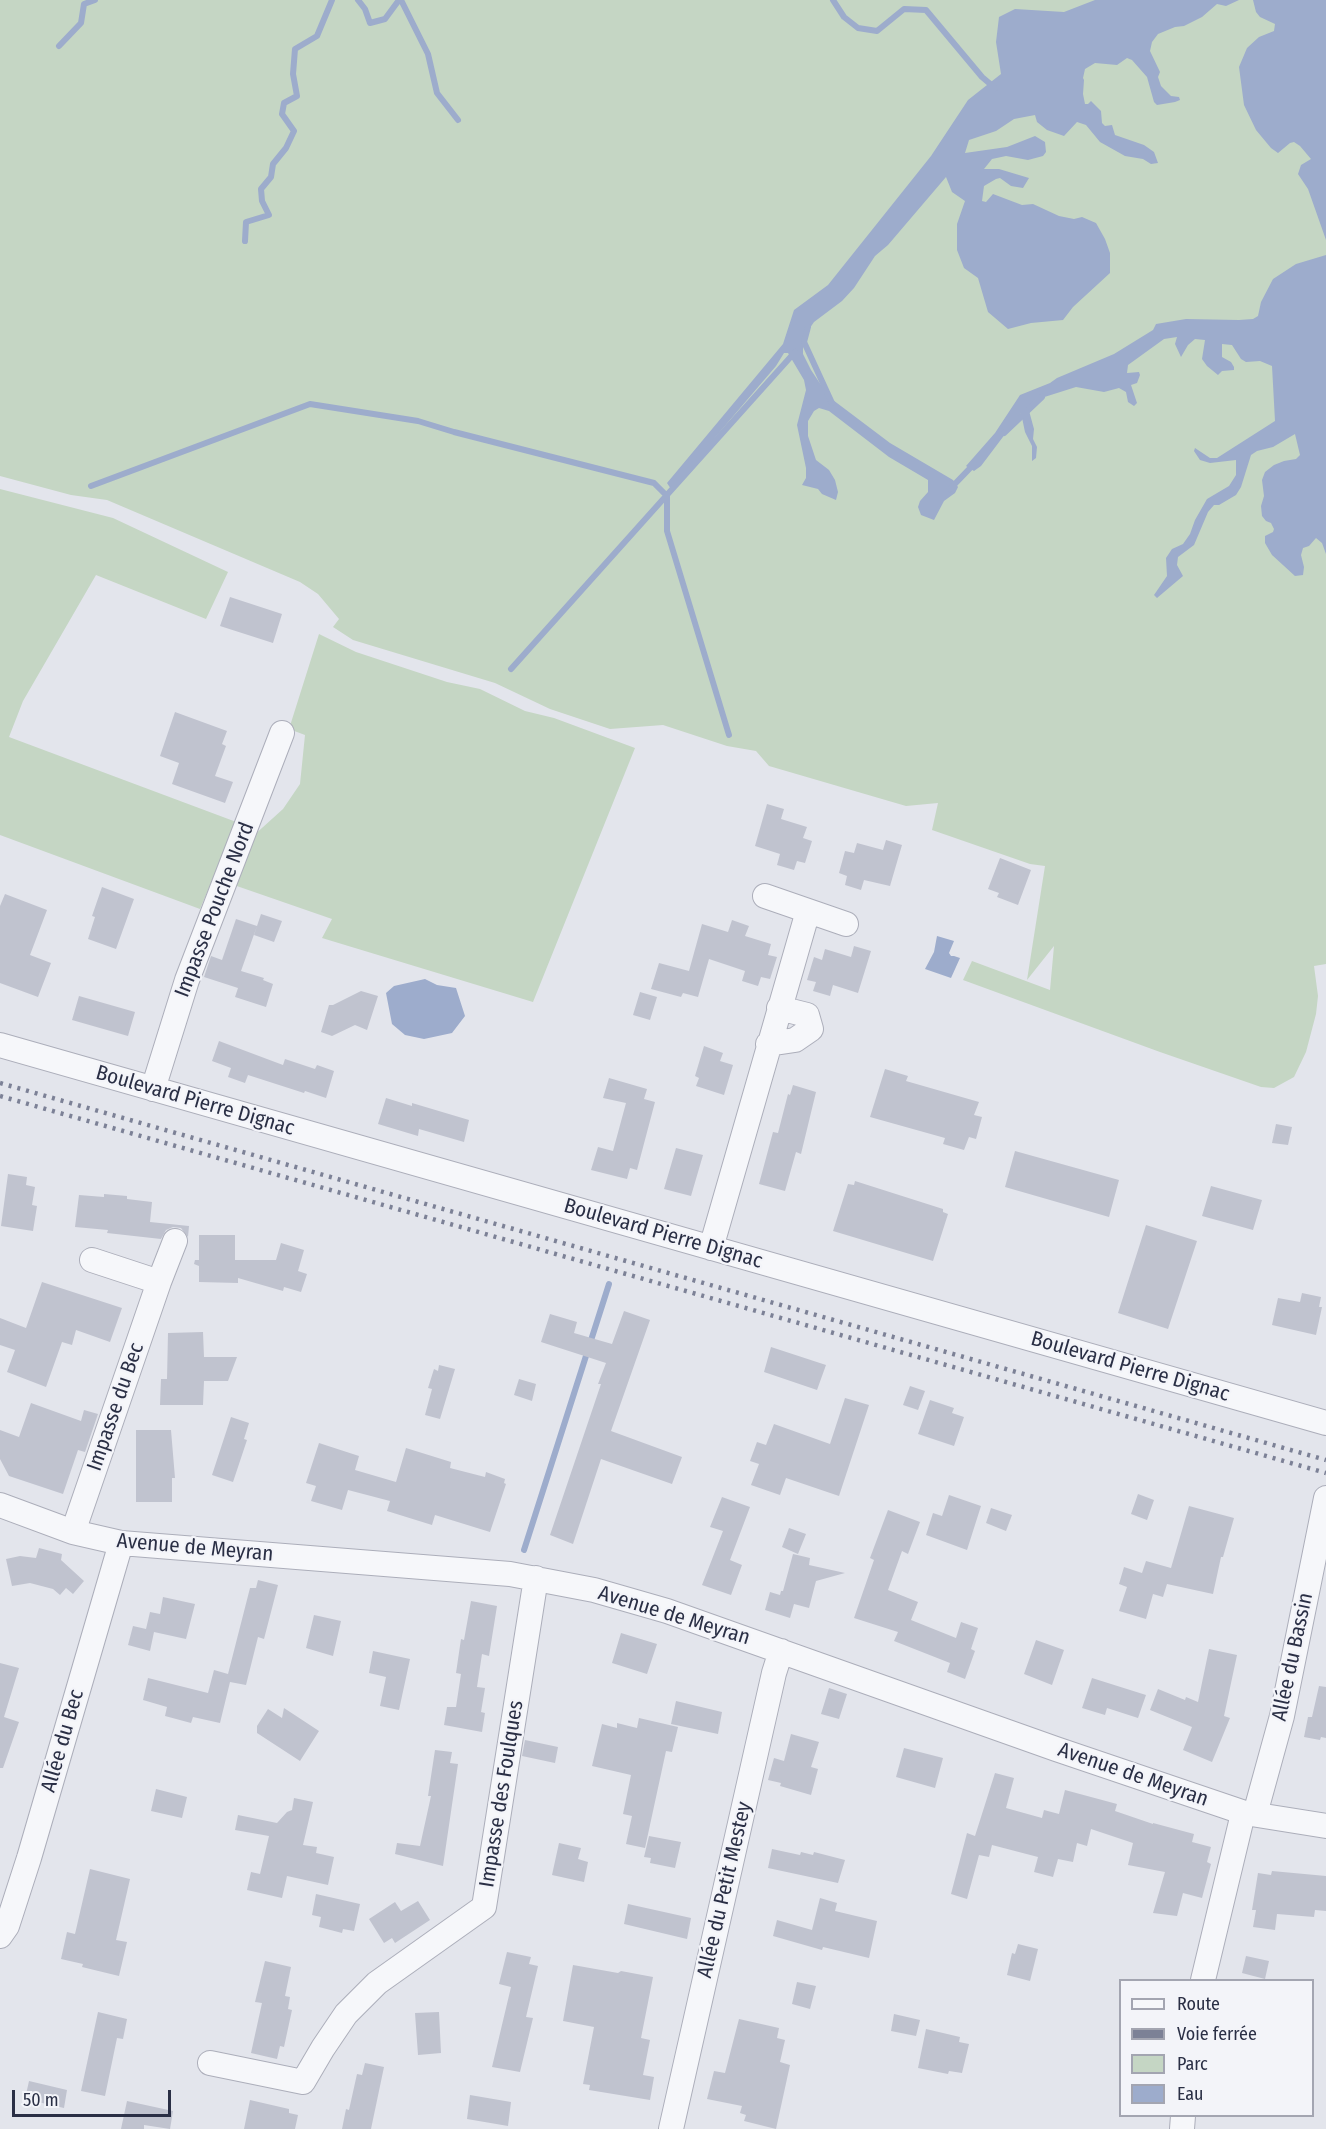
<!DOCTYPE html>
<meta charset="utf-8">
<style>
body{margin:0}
#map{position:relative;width:1326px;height:2129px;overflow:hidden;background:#e3e5ec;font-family:"Fira Sans Condensed",sans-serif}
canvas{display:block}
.legend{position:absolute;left:1119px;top:1979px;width:195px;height:138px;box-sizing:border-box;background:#f3f4f9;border:2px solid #a3a5b1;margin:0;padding:8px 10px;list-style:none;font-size:18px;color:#2a2f45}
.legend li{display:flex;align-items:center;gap:12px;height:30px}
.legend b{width:30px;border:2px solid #a3a5b1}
.scale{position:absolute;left:12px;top:2090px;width:159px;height:27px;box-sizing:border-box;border:3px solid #2a2f45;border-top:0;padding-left:8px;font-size:18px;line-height:21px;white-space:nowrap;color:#2a2f45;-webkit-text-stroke:4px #f3f4f9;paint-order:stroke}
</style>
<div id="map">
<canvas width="1326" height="2129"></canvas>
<ul class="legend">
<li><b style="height:8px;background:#f6f7fa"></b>Route</li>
<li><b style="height:8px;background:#7c8196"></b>Voie ferrée</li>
<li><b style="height:16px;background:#c5d6c4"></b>Parc</li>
<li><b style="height:16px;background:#9daccc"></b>Eau</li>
</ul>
<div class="scale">50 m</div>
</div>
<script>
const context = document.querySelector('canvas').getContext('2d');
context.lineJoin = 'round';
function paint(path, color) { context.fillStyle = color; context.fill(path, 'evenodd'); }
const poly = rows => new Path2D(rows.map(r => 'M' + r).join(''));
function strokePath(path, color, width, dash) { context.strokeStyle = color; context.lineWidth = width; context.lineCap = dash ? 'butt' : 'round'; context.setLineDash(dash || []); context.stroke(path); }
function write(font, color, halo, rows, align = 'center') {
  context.font = font + ' "Fira Sans Condensed",sans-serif'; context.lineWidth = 4.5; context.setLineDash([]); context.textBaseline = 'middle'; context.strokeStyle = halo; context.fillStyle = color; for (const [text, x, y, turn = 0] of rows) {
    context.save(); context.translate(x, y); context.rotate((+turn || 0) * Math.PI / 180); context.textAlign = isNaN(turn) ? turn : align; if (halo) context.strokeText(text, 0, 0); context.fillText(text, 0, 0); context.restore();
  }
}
const green = poly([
 [0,0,1326,0,1326,964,1314,966,1318,996,1316,1014,1306,1052,1294,1077,1274,1088,1261,1087,1160,1052,963,980,972,961,1050,990,1054,946,1027,980,1045,866,1030,864,932,830,938,803,906,806,769,766,756,751,727,746,663,725,610,729,550,709,495,683,353,640,333,627,339,619,318,594,300,582,107,500,71,495,0,476],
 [0,489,113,518,228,572,206,619,96,575,23,701,9,737,239,823,213,878,200,909,0,835],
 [319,634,356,652,447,682,480,689,525,711,554,718,635,748,533,1002,322,938,332,919,231,884,252,837,283,809,300,784,305,735,289,729]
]);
const water = poly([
 [1095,0,1239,0,1226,6,1217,4,1202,17,1184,26,1175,27,1158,34,1152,42,1150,51,1160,72,1158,77,1161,86,1171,96,1179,97,1180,100,1175,102,1157,105,1154,102,1147,77,1132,60,1127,58,1117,65,1095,63,1085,69,1083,78,1084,80,1083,94,1085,104,1088,104,1091,101,1101,111,1102,123,1105,126,1112,125,1115,135,1144,145,1154,152,1158,163,1151,164,1143,159,1125,156,1100,142,1086,125,1077,122,1064,136,1047,130,1037,122,1035,115,1014,119,996,131,969,140,965,153,1007,147,1035,136,1045,142,1046,152,1043,156,1028,160,1006,156,992,159,984,169,999,169,1029,178,1023,188,1011,186,1000,178,996,179,984,186,982,201,986,202,993,194,1022,205,1033,204,1059,216,1074,219,1082,217,1096,223,1105,239,1110,253,1110,273,1073,307,1063,320,1031,323,1008,329,988,312,978,278,964,268,957,250,957,224,965,201,952,192,946,177,888,245,875,256,854,288,842,301,814,322,803,338,803,354,811,370,829,397,890,443,953,480,958,487,955,493,944,501,934,520,921,515,918,507,920,501,928,492,928,480,889,457,829,411,819,408,814,411,808,421,808,436,816,460,829,470,835,480,838,492,836,500,822,494,818,489,802,485,806,478,806,468,797,425,806,390,804,380,788,353,784,353,776,366,671,489,667,483,783,344,794,310,828,285,931,156,968,100,1001,74,996,42,999,17,1015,9,1064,12],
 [1253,0,1326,0,1326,240,1308,189,1298,174,1301,165,1311,159,1300,146,1294,142,1290,143,1278,153,1271,148,1256,130,1244,105,1239,67,1247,48,1259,37,1274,31,1275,24,1260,17,1256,12],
 [1326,255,1326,554,1322,543,1316,538,1309,546,1303,548,1301,555,1304,567,1303,575,1295,576,1272,555,1265,543,1265,536,1273,532,1274,529,1271,523,1266,521,1262,516,1261,506,1264,496,1262,480,1265,472,1274,465,1284,461,1296,459,1300,455,1295,434,1273,447,1257,451,1251,455,1241,487,1236,495,1219,505,1214,505,1208,512,1194,545,1178,557,1177,565,1183,576,1157,598,1154,595,1167,576,1166,558,1172,549,1183,544,1190,534,1195,520,1207,499,1229,486,1236,475,1236,460,1210,463,1200,460,1194,451,1195,448,1210,458,1217,458,1275,421,1272,366,1260,361,1246,362,1241,359,1232,345,1222,344,1222,357,1231,362,1234,367,1234,370,1222,371,1218,375,1207,366,1202,359,1205,340,1195,339,1188,345,1181,357,1175,344,1177,337,1164,339,1128,365,1127,373,1139,372,1140,375,1137,383,1131,385,1137,403,1134,406,1128,402,1126,392,1119,388,1104,392,1076,387,1035,400,1028,407,1034,429,1033,439,1037,447,1036,458,1032,461,1032,446,1025,432,1021,413,981,466,974,471,966,466,995,433,1020,395,1050,383,1057,378,1114,354,1153,330,1156,324,1186,319,1239,320,1253,319,1258,316,1261,302,1273,279,1296,264],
 [937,936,954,941,949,953,951,956,954,956,960,958,951,978,925,969,934,952],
 [425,979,437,985,456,988,465,1016,452,1033,424,1039,405,1035,392,1024,386,993,394,986]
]);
const stream = poly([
 [358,0,365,9,370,23,385,19,399,0],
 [401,0,428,54,437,93,458,120],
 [833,0,844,17,858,28,877,31,904,9,926,10,982,77,995,88],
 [59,46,81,23,84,4,95,0],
 [245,241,246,222,269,215,262,201,261,189,271,177,273,164,286,148,294,131,282,114,284,103,297,96,293,74,295,49,317,36,332,0],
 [808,327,804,342,832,403],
 [1004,433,1042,397],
 [91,486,310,404,418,421,454,432,654,483,667,496,667,531,729,735],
 [950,489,974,464],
 [511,669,795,352],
 [524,1550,609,1284]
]);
const building = poly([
 [230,597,282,614,273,643,220,626],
 [175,712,227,731,222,744,226,746,215,776,233,782,225,803,172,784,179,763,160,756],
 [767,804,784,809,781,819,807,827,803,838,812,841,805,863,797,861,794,870,777,865,780,854,755,846],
 [886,840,902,845,890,886,864,880,861,890,845,885,847,876,839,873,845,851,854,853,857,843,883,850],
 [1000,858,1031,870,1018,905,997,897,999,893,988,889],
 [102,887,134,899,116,949,88,939,95,917,92,916],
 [5,894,47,910,30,955,51,963,38,997,0,983,0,906],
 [261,914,282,921,274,942,254,935],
 [236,919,257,926,241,971,264,978,263,980,273,984,266,1007,235,997,238,988,204,977,211,956,222,960],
 [732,920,749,926,745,936,771,944,768,955,777,957,770,979,761,977,758,986,742,981,745,971,709,959,698,997,683,993,681,997,651,989,659,963,689,971,702,924,728,932],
 [854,946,871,951,858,993,833,985,830,996,813,991,816,982,807,980,814,957,822,960,825,949,851,957],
 [361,991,378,996,367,1030,355,1025,332,1036,321,1032,329,1005,333,1005],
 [640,992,657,997,650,1020,633,1015],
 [79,996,135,1012,128,1036,72,1020],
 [219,1041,283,1065,285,1059,315,1069,317,1065,334,1071,326,1098,305,1091,304,1093,248,1075,245,1083,228,1077,231,1068,212,1061],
 [704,1046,723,1053,720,1061,733,1065,724,1095,696,1086,699,1078,695,1076],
 [885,1069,908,1076,906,1081,979,1102,974,1115,982,1117,976,1139,969,1137,964,1150,943,1144,945,1138,870,1117],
 [609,1078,647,1089,644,1099,655,1102,637,1170,630,1168,627,1179,591,1170,598,1147,613,1151,626,1103,603,1098],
 [793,1085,816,1092,801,1154,796,1152,785,1191,759,1184,773,1132,778,1133,788,1094,790,1095],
 [386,1098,412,1106,412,1103,469,1120,464,1142,419,1129,418,1136,378,1124],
 [1276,1124,1292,1127,1288,1145,1272,1143],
 [676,1148,703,1155,691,1196,664,1189],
 [1015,1151,1119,1180,1109,1217,1005,1187],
 [8,1174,27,1177,26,1185,35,1187,32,1205,37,1206,33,1231,1,1226],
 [855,1181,943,1209,943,1212,948,1214,933,1261,833,1231,848,1184,854,1185],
 [1211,1186,1262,1200,1253,1230,1202,1216],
 [104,1194,127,1196,127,1199,152,1202,150,1222,189,1226,188,1237,181,1228,173,1227,166,1230,161,1239,107,1233,108,1230,75,1227,79,1195,104,1197],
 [1146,1225,1197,1241,1168,1329,1118,1313],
 [199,1235,235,1235,235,1260,276,1260,281,1243,304,1250,298,1271,307,1274,301,1292,284,1287,283,1291,238,1278,238,1283,199,1282,199,1266,194,1264,195,1260,199,1260],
 [42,1282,122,1308,110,1342,76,1330,72,1345,62,1342,46,1387,7,1372,15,1350,0,1345,0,1318,26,1328],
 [1302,1293,1321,1297,1319,1307,1322,1307,1316,1335,1272,1325,1278,1298,1300,1302],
 [624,1311,650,1320,611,1431,682,1457,672,1484,601,1459,573,1544,550,1535,601,1384,598,1384,606,1363,541,1342,550,1314,577,1322,574,1333,612,1344],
 [203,1332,204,1357,237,1357,228,1381,204,1381,203,1405,160,1405,161,1379,167,1379,168,1333],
 [771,1347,826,1365,817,1390,764,1372],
 [439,1365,455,1369,440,1419,425,1415,432,1389,428,1388,434,1369,438,1371],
 [519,1379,536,1384,532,1401,514,1395],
 [910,1386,925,1391,918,1410,903,1405],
 [845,1398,869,1405,839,1496,786,1478,780,1495,751,1485,759,1464,750,1461,757,1442,766,1445,774,1424,830,1444],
 [930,1400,954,1408,952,1413,964,1417,954,1446,918,1434],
 [31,1403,81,1421,84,1410,98,1414,85,1452,78,1450,63,1494,9,1476,0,1459,0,1430,19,1437],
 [231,1417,249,1423,244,1439,247,1440,233,1482,212,1475],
 [136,1430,171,1430,175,1478,172,1478,172,1502,136,1502],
 [319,1443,359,1456,355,1470,396,1482,406,1448,451,1462,450,1468,485,1477,486,1472,505,1479,504,1483,506,1484,490,1532,435,1515,432,1525,387,1511,390,1501,348,1490,342,1510,311,1501,316,1486,306,1483],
 [1138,1494,1154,1500,1147,1520,1131,1514],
 [949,1495,981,1506,967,1550,926,1535,933,1513,942,1516],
 [722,1497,750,1507,730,1560,742,1565,731,1595,702,1585,723,1531,710,1527],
 [1189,1506,1234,1518,1223,1557,1221,1557,1213,1594,1167,1584,1163,1597,1153,1594,1146,1619,1119,1611,1127,1587,1119,1584,1124,1567,1142,1573,1146,1561,1171,1568],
 [991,1508,1012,1515,1006,1531,986,1523],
 [888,1510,920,1522,908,1554,902,1551,888,1590,918,1602,911,1620,956,1638,961,1622,978,1628,971,1649,975,1651,965,1679,947,1672,950,1663,894,1641,898,1632,854,1618,874,1560,870,1558],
 [789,1528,806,1534,798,1554,782,1547],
 [39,1548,62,1554,61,1560,84,1581,73,1594,66,1588,60,1595,53,1589,30,1583,12,1586,6,1559,20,1556,36,1558],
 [793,1554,810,1558,809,1565,845,1573,816,1581,809,1608,794,1604,790,1618,765,1610,770,1592,780,1595,781,1591,783,1591],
 [258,1580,278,1585,264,1639,258,1637,246,1685,230,1682,220,1723,193,1717,191,1723,165,1716,167,1707,143,1700,148,1678,208,1693,214,1670,228,1674,250,1588,256,1588],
 [163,1597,195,1604,186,1639,154,1632,150,1651,128,1645,133,1626,146,1629,150,1612,160,1614],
 [471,1601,497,1606,489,1656,482,1654,477,1687,485,1688,481,1712,485,1713,482,1732,444,1725,447,1707,456,1707,461,1674,456,1673,461,1639,464,1640],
 [314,1615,341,1621,333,1656,306,1648],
 [621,1633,657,1644,647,1674,612,1663],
 [1036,1640,1064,1650,1052,1685,1024,1674],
 [1209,1649,1237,1655,1224,1716,1230,1718,1212,1762,1183,1750,1192,1727,1150,1710,1158,1689,1185,1700,1186,1697,1198,1702],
 [373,1651,410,1659,399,1710,380,1706,386,1677,369,1673],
 [0,1663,19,1668,4,1717,19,1722,3,1768,0,1768],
 [1092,1678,1146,1695,1138,1718,1107,1708,1105,1715,1082,1708],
 [1319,1686,1326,1687,1326,1738,1321,1737,1320,1740,1304,1737,1308,1717,1312,1717],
 [829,1688,847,1694,839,1719,821,1714],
 [676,1701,722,1712,718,1734,671,1724],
 [284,1708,319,1731,300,1761,257,1733,257,1726,268,1709,282,1718],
 [639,1718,678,1727,672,1752,666,1751,645,1848,626,1844,632,1816,623,1814,631,1775,592,1766,602,1724,617,1728,617,1723,637,1728],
 [791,1734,819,1742,811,1767,818,1769,811,1795,780,1786,781,1783,768,1780,774,1758,784,1761],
 [525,1740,558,1747,555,1763,522,1756],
 [904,1748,943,1758,935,1788,896,1777],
 [435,1750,452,1752,450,1763,458,1764,443,1866,395,1854,397,1843,420,1846,431,1796,428,1796],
 [995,1773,1014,1778,1006,1808,1042,1818,1044,1810,1059,1814,1065,1790,1117,1804,1115,1811,1153,1824,1153,1823,1194,1834,1192,1842,1211,1847,1207,1862,1211,1864,1202,1898,1183,1893,1177,1916,1153,1913,1165,1872,1128,1865,1133,1843,1091,1829,1087,1846,1077,1843,1073,1862,1058,1859,1053,1877,1034,1872,1038,1857,992,1845,989,1857,979,1855,967,1899,951,1894,967,1833,975,1836],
 [156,1789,187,1797,182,1818,151,1811],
 [294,1798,313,1802,303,1845,317,1847,316,1853,334,1857,328,1885,287,1876,282,1898,247,1890,251,1872,260,1874,269,1836,235,1830,238,1815,277,1823,287,1812,292,1810],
 [649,1836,681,1842,675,1868,650,1863,651,1858,644,1857],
 [559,1843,581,1848,578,1859,588,1862,584,1882,552,1875],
 [772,1849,800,1855,801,1852,813,1855,814,1852,845,1860,838,1883,768,1868],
 [90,1869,130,1879,116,1940,127,1942,119,1976,82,1967,83,1964,61,1959,67,1932,75,1934],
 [1272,1871,1326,1876,1326,1911,1315,1910,1314,1917,1277,1914,1275,1930,1253,1927,1256,1910,1252,1910,1258,1873,1271,1875],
 [316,1894,360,1904,354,1931,343,1929,342,1933,319,1927,321,1917,312,1915],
 [820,1898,837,1903,835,1911,877,1921,869,1958,823,1947,822,1950,773,1936,777,1920,812,1930],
 [418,1901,430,1920,395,1943,392,1938,384,1943,369,1919,395,1902,401,1911],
 [628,1904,691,1918,687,1939,624,1924],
 [1018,1944,1038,1949,1030,1981,1007,1975,1012,1953,1015,1954],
 [507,1952,531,1957,529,1964,538,1966,526,2017,533,2018,520,2072,492,2067,511,1987,499,1984],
 [1246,1956,1269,1961,1265,1979,1242,1973],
 [265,1961,291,1967,285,1996,290,1997,288,2009,292,2010,284,2047,280,2046,277,2059,251,2053,262,2003,255,2002],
 [573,1965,618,1973,621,1971,653,1977,641,2038,650,2040,643,2075,654,2077,650,2100,589,2090,590,2085,583,2084,594,2027,563,2021],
 [797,1982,816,1986,810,2009,792,2004],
 [98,2012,127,2019,123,2039,117,2038,105,2096,81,2091],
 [439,2012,441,2053,418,2055,415,2013],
 [894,2014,920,2020,916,2036,891,2031],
 [739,2019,779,2028,777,2038,785,2040,780,2062,790,2065,776,2129,744,2121,746,2115,740,2113,742,2106,707,2099,714,2071,725,2073],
 [926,2029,960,2037,959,2042,969,2044,962,2073,949,2071,948,2074,918,2068],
 [365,2063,384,2067,371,2129,342,2129,346,2109,349,2110,357,2074,362,2075],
 [29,2081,67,2090,64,2108,25,2099],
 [470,2095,511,2102,508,2126,467,2119],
 [250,2100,289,2109,289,2113,298,2115,295,2129,244,2129],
 [127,2101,173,2111,170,2129,144,2125,144,2129,121,2129]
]);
const minor = poly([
 [765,896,846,924],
 [768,1044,795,1040,811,1029,807,1015,779,1008],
 [0,1045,1326,1423],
 [153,1089,187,980,282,733],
 [711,1248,808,911],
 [92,1260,159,1282],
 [0,1505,73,1532,121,1543,510,1574,594,1590,667,1611,1056,1749,1245,1813,1326,1826],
 [73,1532,159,1282,175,1241],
 [1255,1814,1282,1716,1326,1498],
 [0,1936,7,1926,29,1858,121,1543],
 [1203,1980,1241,1822,1245,1813],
 [210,2063,303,2082,323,2048,346,2014,377,1983,484,1907,536,1578],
 [671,2129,774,1673,781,1651],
 [1182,2129,1183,2116]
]);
const rail = poly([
 [0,1083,1326,1460],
 [0,1096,1326,1473]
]);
const streetNames = [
 ["Impasse Pouche Nord",215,910,-69],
 ["Boulevard Pierre Dignac",195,1101,16],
 ["Boulevard Pierre Dignac",663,1234,16],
 ["Boulevard Pierre Dignac",1130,1367,16],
 ["Impasse du Bec",116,1407,-71],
 ["Avenue de Meyran",195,1548,5],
 ["Avenue de Meyran",674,1616,17],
 ["Allée du Bassin",1293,1657,-78],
 ["Allée du Bec",63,1741,-74],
 ["Avenue de Meyran",1133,1775,19],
 ["Impasse des Foulques",502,1794,-81],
 ["Allée du Petit Mestey",725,1890,-77]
];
paint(green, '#c5d6c4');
paint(water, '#9daccc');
strokePath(stream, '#9daccc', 6);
paint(building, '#c0c3cf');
strokePath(minor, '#acaeba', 26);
strokePath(minor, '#f6f7fa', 24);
strokePath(rail, '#7c8196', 4.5, [3, 6]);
write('21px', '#2a2f45', '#f3f4f9', streetNames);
</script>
